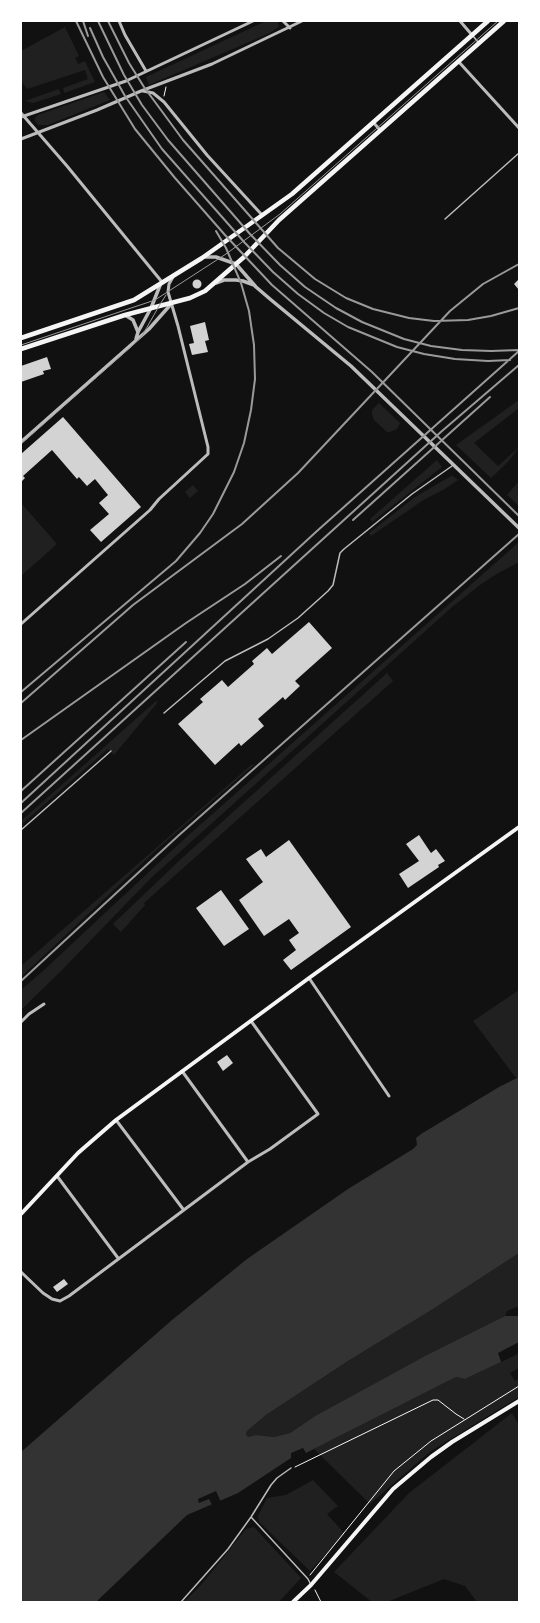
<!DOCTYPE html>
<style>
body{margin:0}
#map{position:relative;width:540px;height:1623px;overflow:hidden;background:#111;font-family:Jost,sans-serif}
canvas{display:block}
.frame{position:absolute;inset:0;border:22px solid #fff;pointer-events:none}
</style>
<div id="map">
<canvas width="540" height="1623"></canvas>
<div class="frame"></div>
</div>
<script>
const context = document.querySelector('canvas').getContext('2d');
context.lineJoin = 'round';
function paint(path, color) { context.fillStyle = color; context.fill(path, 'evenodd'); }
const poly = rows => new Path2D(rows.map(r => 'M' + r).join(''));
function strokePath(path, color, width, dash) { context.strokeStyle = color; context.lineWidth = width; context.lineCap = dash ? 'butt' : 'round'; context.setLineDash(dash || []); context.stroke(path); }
const green = poly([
 [266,21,278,21,279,27,270,33,149,85,146,77],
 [65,27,79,56,75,58,78,64,85,61,95,82,64,93,63,88,88,79,85,70,27,89,21,81,21,51],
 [59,89,61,94,33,103,25,101],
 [104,92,110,100,48,125,38,125,35,121,35,118,38,115],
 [519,400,519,408,474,443,498,466,519,447,508,462,491,478,456,445],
 [379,403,400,423,397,429,390,432,387,432,374,420,372,414,372,410],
 [437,460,442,467,372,522,370,519],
 [451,476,453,476,458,480,443,490,425,499,371,536,369,533,415,497],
 [519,481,519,485,517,487,519,489,519,506,507,495],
 [193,485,198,491,190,498,185,492],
 [21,503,57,544,21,576],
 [519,542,519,562,495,575,480,585,451,608,151,878,61,971,21,1010,21,990,44,970,182,841],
 [387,673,393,681,144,903,145,905,121,932,113,924,181,859],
 [156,701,158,702,114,755,108,749,21,825,21,821],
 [255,764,163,844,21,977,21,966,251,765],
 [519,990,519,1077,516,1078,473,1021],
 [519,1253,519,1306,507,1311,505,1316,425,1356,315,1416,290,1433,274,1437,256,1435,248,1437,246,1434,247,1431,266,1415,348,1361,433,1309],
 [519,1352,519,1368,510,1373,515,1381,519,1379,519,1397,431,1451,370,1504,314,1449,456,1377,465,1379,518,1354,517,1353],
 [512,1413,519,1425,519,1602,477,1602,465,1586,444,1579,387,1602,372,1602,334,1572,409,1493],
 [313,1480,338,1506,327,1514,345,1534,310,1571,259,1522,258,1516,267,1498,286,1495],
 [254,1527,301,1578,279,1602,184,1602,201,1585,246,1529]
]);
const water = poly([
 [519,1077,519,1253,433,1309,348,1361,266,1415,247,1431,246,1434,248,1437,256,1435,274,1437,290,1433,315,1416,425,1356,505,1316,519,1316,519,1342,498,1353,501,1362,465,1379,456,1377,306,1453,303,1448,291,1453,291,1458,238,1493,187,1515,96,1602,21,1602,21,1452,172,1320,247,1259,348,1189,413,1149,417,1145,416,1138,421,1134,499,1087]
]);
const pier = poly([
 [216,1491,221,1502,212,1505,209,1499,199,1503,198,1499]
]);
const building = poly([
 [519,279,519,290,514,284],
 '192.5 284a4.5 4.5 0 1 1 9 0a4.5 4.5 0 1 1-9 0Z',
 [205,322,209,340,205,341,208,352,192,355,189,344,194,343,190,326],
 [47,357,51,369,43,371,44,374,21,382,21,366],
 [63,417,141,507,101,542,90,530,109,514,99,503,108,495,95,479,87,486,79,477,77,479,52,450,23,476,25,478,21,482,21,454],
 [309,622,332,648,295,681,300,686,285,700,283,697,258,719,264,726,241,746,239,743,215,765,178,724,203,702,200,699,222,680,228,687,254,664,252,661,267,648,272,654],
 [419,835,431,853,436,849,445,861,438,865,439,867,408,888,399,874,419,861,406,844],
 [289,840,351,927,291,970,283,960,296,950,289,940,299,933,289,919,264,936,239,900,263,882,246,859,261,849,266,857],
 [221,890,249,929,224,946,196,908],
 [227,1055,233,1063,223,1071,217,1062],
 [64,1279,68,1284,57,1292,53,1287]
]);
const path = poly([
 [164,96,166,87],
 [295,1467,433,1400,438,1400,456,1414,464,1419],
 [310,1575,394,1471,431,1441,519,1386],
 [315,1590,321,1602]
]);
const service = poly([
 [473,36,478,42],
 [445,219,519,153],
 [164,713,225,661,268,639,298,618,328,591,333,585,340,553,344,549,412,494,452,466],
 [21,830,111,751],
 [251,1517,308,1579,311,1585],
 [181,1602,228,1549,251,1517,271,1485,277,1478,291,1468]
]);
const minor = poly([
 [119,21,125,35,146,71],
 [283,21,290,28],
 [460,21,472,35],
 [458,61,519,128],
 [143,91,153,93,164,102,207,155,262,215],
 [21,113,67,166,162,282],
 [21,117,126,81,253,21],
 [373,122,380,130],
 [21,139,97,110,141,91,212,64,302,21],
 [21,624,150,510,159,499,208,454,208,447,178,326,168,292,169,284,173,277],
 [309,978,389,1096],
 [21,1022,29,1014,44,1004],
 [182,1071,248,1162],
 [116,1120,183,1209],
 [57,1176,118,1258],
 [21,1272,43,1293,52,1299,60,1301,69,1296,248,1162,270,1149,318,1114,251,1021]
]);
const tertiary = poly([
 [203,257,216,257,236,264,256,287,270,299,351,366,519,528],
 [216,283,224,280,236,280,243,281,254,285],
 [125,315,133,320,138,332],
 [136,339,138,332,151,308,161,283],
 [21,442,149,329,172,303]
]);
const secondary = poly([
 [21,1214,78,1153,116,1120,309,978,519,827],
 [293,1602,311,1585,393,1489,431,1457,452,1442,519,1401]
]);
const primary = poly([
 [21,338,134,300,202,258,292,194,488,21],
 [21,349,125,315,190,298,205,291,244,257,279,220,504,21]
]);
const tram = poly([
 [21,345,155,300,226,254,280,214,498,21],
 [21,444,133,345,142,336,159,306,166,295]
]);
const rail = poly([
 [76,21,103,77,135,129,175,178,225,235,272,285,372,372,519,516],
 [83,21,88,36],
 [98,21,124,75,142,105,168,140,250,234,280,265,305,287,336,308,362,322,404,339,431,346,462,350,491,351,519,350],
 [108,21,129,63,144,87,183,140,278,248,315,279,346,298,373,309,409,318,434,321,468,320,491,316,519,308],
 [90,28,103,57,125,96,162,149,245,243,273,272,298,294,324,313,348,327,397,347,424,354,455,359,488,361,510,360],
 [353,520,490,397],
 [21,692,176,561,200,533,213,514,234,472,244,443,251,410,255,379,254,345,249,311,241,283,226,248,216,231],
 [21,703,133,605,242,524,298,473,450,311,483,284,519,264],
 [21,740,186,623,245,584,281,556],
 [21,791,186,642],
 [21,803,317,531,519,351],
 [21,813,442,431,519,365],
 [21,981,178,836,519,534]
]);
paint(green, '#202020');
paint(water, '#333');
paint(pier, '#111');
paint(building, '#d3d3d3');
strokePath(path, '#f5f5f5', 1);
strokePath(service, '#bcbcbc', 1.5);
strokePath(minor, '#bcbcbc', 3);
strokePath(tertiary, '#bcbcbc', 3.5);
strokePath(secondary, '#f5f5f5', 4);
strokePath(primary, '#f5f5f5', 4.5);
strokePath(tram, '#9a9a9a', 1);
strokePath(rail, '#9a9a9a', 2);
</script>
